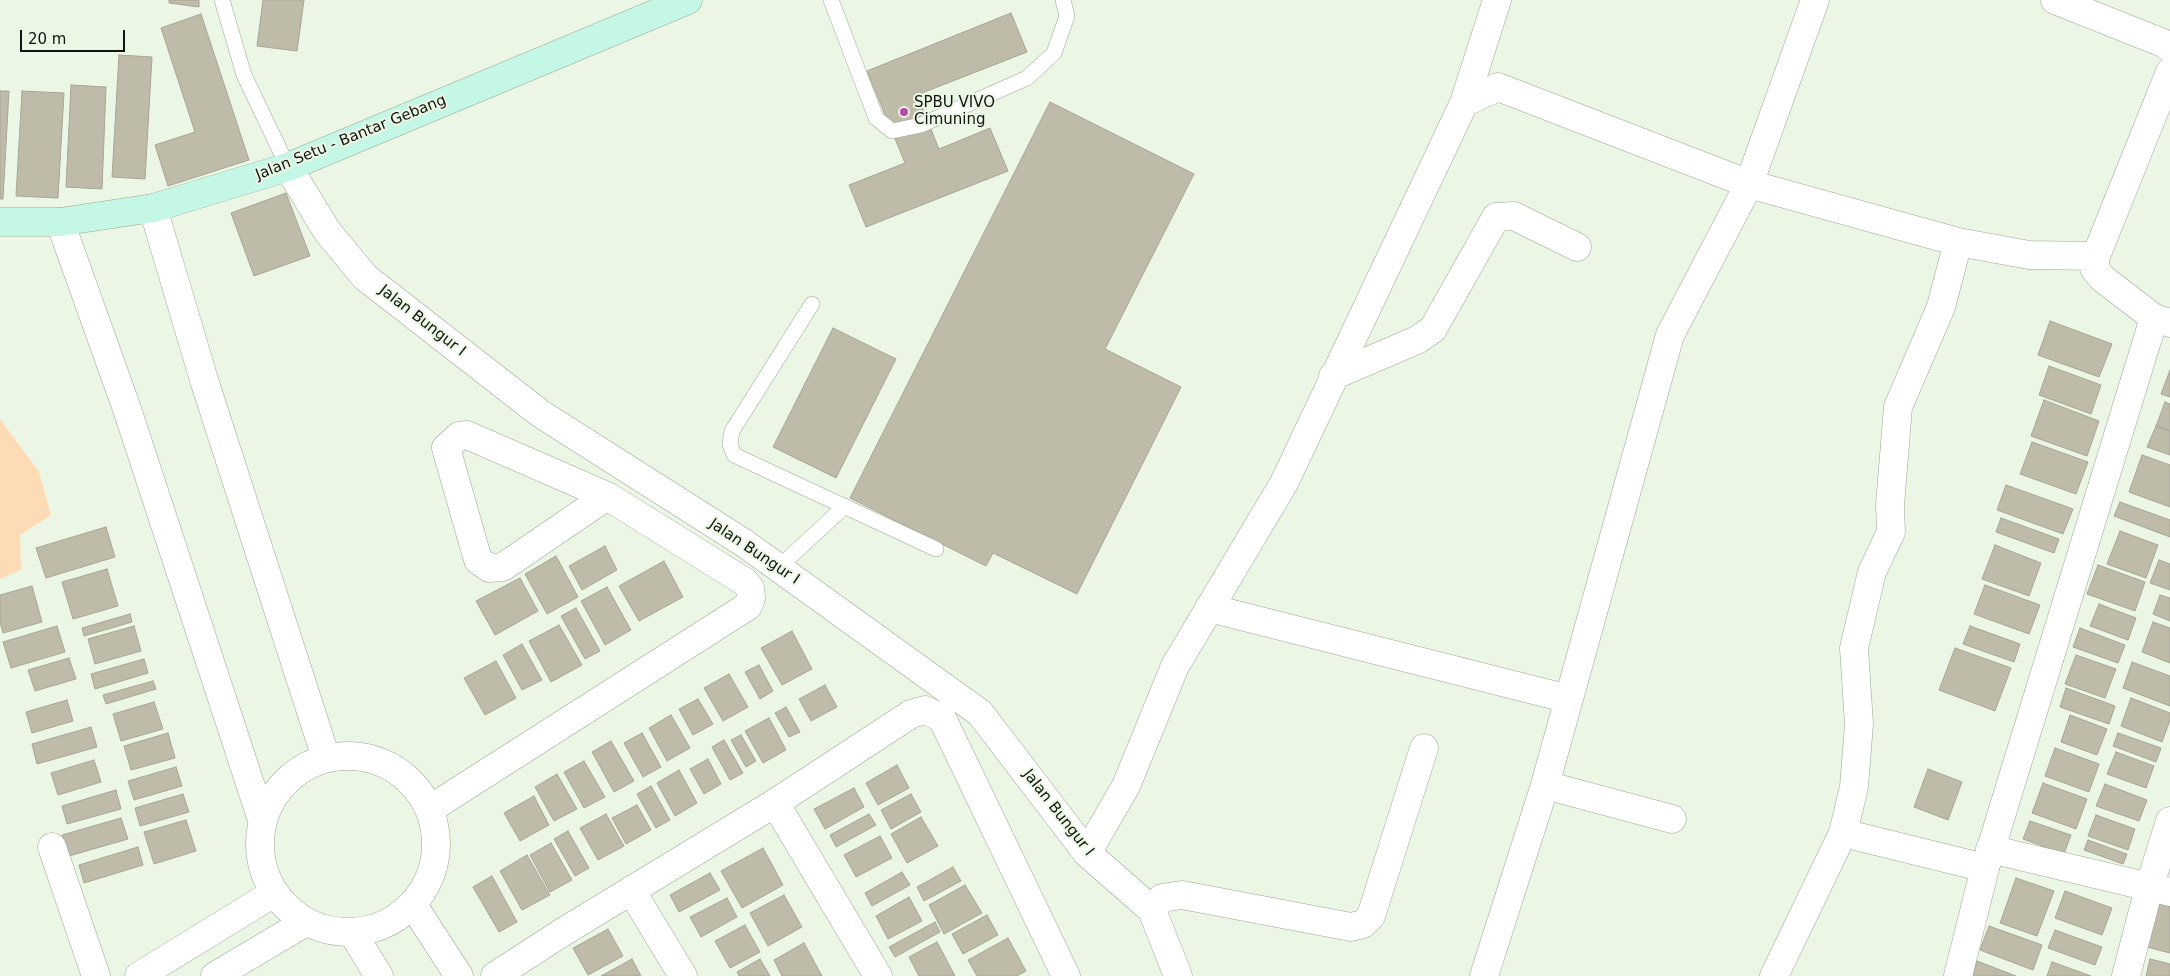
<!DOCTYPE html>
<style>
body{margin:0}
#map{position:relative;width:2170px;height:976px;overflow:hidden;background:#ebf6e5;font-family:"DejaVu Sans",sans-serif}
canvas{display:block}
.scale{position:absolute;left:20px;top:30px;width:105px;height:22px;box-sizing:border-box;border:2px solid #11150f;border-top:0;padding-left:6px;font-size:15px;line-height:18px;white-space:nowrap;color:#11150f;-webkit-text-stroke:4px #ebf6e5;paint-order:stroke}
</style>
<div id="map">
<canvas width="2170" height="976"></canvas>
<div class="scale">20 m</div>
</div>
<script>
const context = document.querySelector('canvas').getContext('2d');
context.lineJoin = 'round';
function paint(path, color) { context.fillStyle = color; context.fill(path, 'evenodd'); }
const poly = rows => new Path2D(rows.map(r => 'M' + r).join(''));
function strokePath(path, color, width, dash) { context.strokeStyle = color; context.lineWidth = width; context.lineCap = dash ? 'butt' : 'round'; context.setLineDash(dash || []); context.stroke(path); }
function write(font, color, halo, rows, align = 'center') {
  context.font = font + ' "DejaVu Sans",sans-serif'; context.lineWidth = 4; context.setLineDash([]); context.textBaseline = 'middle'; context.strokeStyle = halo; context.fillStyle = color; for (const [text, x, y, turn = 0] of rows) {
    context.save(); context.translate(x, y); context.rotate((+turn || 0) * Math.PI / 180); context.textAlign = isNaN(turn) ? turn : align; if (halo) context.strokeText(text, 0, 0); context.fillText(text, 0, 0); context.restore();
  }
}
const green = poly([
 [0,419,39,472,51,515,20,535,21,570,0,579]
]);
const building = poly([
 [169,0,199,0,199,7,169,3,169,0],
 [263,0,304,0,297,51,257,46,263,0],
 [1011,13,1027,52,917,95,939,149,990,128,1008,171,866,227,849,185,905,163,867,71,1011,13],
 [201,14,249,160,168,186,155,145,195,132,161,28,201,14],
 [119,55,152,57,145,179,112,177,119,55],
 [71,85,106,87,102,189,66,187,71,85],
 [0,91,9,91,3,199,0,199,0,91],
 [22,91,64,93,58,198,16,196,22,91],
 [1050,102,1194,174,1105,349,1181,387,1077,594,993,553,986,566,850,498,1050,102],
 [286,193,310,256,254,276,231,213,286,193],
 [2050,321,2112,344,2099,377,2038,355,2050,321],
 [833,328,896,359,836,478,773,447,833,328],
 [2049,366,2101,385,2091,414,2039,395,2049,366],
 [2170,370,2170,397,2161,394,2170,370],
 [2044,400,2099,421,2087,456,2031,436,2044,400],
 [2165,402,2170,404,2170,431,2156,426,2165,402],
 [2156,426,2170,431,2170,455,2147,447,2156,426],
 [2032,442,2088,462,2076,494,2020,474,2032,442],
 [2142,455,2170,465,2170,507,2129,492,2142,455],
 [2006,485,2073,509,2063,534,1997,510,2006,485],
 [2120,502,2170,520,2170,537,2114,516,2120,502],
 [2001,518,2059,539,2054,553,1996,532,2001,518],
 [106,527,115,557,46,578,36,548,106,527],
 [2120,531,2158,545,2146,578,2107,564,2120,531],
 [1995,545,2041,563,2029,596,1982,579,1995,545],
 [605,546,617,570,582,590,569,566,605,546],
 [556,556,578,597,547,614,525,574,556,556],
 [2159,560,2170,564,2170,590,2150,583,2159,560],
 [664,561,683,597,639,621,619,586,664,561],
 [2098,565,2145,582,2135,611,2087,594,2098,565],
 [107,569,118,606,73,619,62,582,107,569],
 [520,578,538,611,495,635,476,601,520,578],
 [1985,585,2040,605,2029,634,1974,614,1985,585],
 [32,586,42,622,3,633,0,622,0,595,32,586],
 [607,587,631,630,605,645,581,601,607,587],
 [2160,595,2170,598,2170,621,2153,614,2160,595],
 [2099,604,2136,618,2128,640,2090,626,2099,604],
 [576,608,600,651,585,659,561,616,576,608],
 [130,614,132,622,84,636,82,628,130,614],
 [2153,622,2170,628,2170,663,2142,652,2153,622],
 [559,625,582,665,551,682,529,641,559,625],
 [57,626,65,652,11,668,3,642,57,626],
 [134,626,141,651,95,664,88,639,134,626],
 [1970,626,2020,644,2014,662,1963,644,1970,626],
 [2080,628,2125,645,2118,663,2073,647,2080,628],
 [792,631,812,669,782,685,761,648,792,631],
 [522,644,542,680,522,690,503,655,522,644],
 [1955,648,2011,668,1995,711,1939,690,1955,648],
 [2076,655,2116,669,2105,698,2065,684,2076,655],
 [69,658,76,679,35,691,28,670,69,658],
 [144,659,148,673,95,689,91,674,144,659],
 [496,661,516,698,485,715,464,678,496,661],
 [2132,662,2170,676,2170,706,2123,688,2132,662],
 [759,665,773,691,760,699,745,672,759,665],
 [729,674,748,707,723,721,704,688,729,674],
 [153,681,156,689,106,704,103,695,153,681],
 [825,685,837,707,811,721,799,699,825,685],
 [2066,688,2115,706,2109,724,2060,707,2066,688],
 [2131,698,2170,713,2170,720,2162,742,2121,726,2131,698],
 [698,699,713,724,693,735,679,709,698,699],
 [67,700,73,721,32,733,26,712,67,700],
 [154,702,163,729,121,741,113,714,154,702],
 [786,707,800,732,789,737,775,713,786,707],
 [671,715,690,748,667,761,649,728,671,715],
 [2070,715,2107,729,2097,755,2061,742,2070,715],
 [769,718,786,750,763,763,745,731,769,718],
 [91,727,97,747,37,764,32,744,91,727],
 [168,733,175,758,131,770,124,746,168,733],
 [642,733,661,767,643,777,624,743,642,733],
 [2118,733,2161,748,2156,762,2113,746,2118,733],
 [741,735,756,761,746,767,731,740,741,735],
 [724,740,743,773,730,780,712,747,724,740],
 [611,741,634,781,614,792,592,752,611,741],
 [2055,748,2099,764,2089,792,2045,776,2055,748],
 [2116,752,2154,766,2146,788,2107,774,2116,752],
 [708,759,721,784,704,794,690,769,708,759],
 [94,760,101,782,58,795,51,773,94,760],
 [584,761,605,797,584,808,564,772,584,761],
 [897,765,909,788,878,805,866,783,897,765],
 [176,767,182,786,134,800,128,781,176,767],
 [1928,769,1962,782,1948,820,1914,807,1928,769],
 [679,770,697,803,675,816,657,783,679,770],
 [557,774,577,809,554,821,535,787,557,774],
 [2043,783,2087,799,2076,829,2032,813,2043,783],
 [2105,784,2147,800,2139,821,2096,806,2105,784],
 [651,786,670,820,656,828,637,794,651,786],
 [854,788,864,807,825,829,814,809,854,788],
 [116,790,121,809,67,824,62,806,116,790],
 [183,794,189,812,140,826,135,808,183,794],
 [911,794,921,812,891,829,881,810,911,794],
 [534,796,549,825,520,841,504,813,534,796],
 [637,805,651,830,626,844,612,818,637,805],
 [606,814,624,846,598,860,580,828,606,814],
 [869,814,876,825,836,847,830,835,869,814],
 [2096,815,2135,829,2128,850,2088,836,2096,815],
 [921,817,938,846,907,863,891,834,921,817],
 [121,818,128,839,69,856,62,835,121,818],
 [186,820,196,851,154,864,144,832,186,820],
 [2030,821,2071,835,2064,854,2023,839,2030,821],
 [568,831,589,868,575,876,554,839,568,831],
 [880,836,892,858,856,877,844,855,880,836],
 [2088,840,2127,854,2123,864,2084,850,2088,840],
 [551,843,572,880,550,892,530,855,551,843],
 [138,847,143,865,84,883,79,865,138,847],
 [763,848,783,885,742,908,721,871,763,848],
 [527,855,550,895,522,910,500,871,527,855],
 [953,867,961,881,924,901,917,887,953,867],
 [902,872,910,885,872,906,865,893,902,872],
 [710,873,720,890,679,912,670,895,710,873],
 [492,876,517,922,499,932,473,887,492,876],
 [2016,878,2054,891,2037,936,2000,923,2016,878],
 [965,885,982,913,944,934,929,905,965,885],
 [2065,891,2112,908,2102,935,2055,918,2065,891],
 [784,895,802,927,768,946,750,913,784,895],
 [909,897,922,921,888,939,876,916,909,897],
 [727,898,737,917,701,937,690,917,727,898],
 [2161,899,2170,902,2170,953,2147,947,2161,899],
 [987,915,998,935,963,954,952,934,987,915],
 [935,922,940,932,895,957,889,947,935,922],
 [745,925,760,952,730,968,715,941,745,925],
 [1989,926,2042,945,2033,970,1980,950,1989,926],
 [608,929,623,956,588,975,573,948,608,929],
 [2055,930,2102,947,2095,965,2048,948,2055,930],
 [1008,938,1026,971,1017,976,977,976,968,960,1008,938],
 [937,942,955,976,919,976,909,957,937,942],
 [804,943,822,976,782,976,774,960,804,943],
 [632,959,641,976,601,976,632,959],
 [760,959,770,976,739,976,737,972,760,959],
 [2150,959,2170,964,2170,976,2146,976,2150,959],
 [1977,961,2016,976,1972,976,1977,961],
 [2052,962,2091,976,2047,976,2052,962]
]);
const lane = poly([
 [222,0,244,75,288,167],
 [831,0,876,118,892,131,921,125,1027,78,1054,53,1067,16,1063,0],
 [812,304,732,431,730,444,734,455,936,549],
 [778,568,845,506]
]);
const street = poly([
 [2055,0,2163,43,2170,48],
 [2170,72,2096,256,2094,268,2102,278,2154,318,2170,323],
 [1464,103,1498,87,1749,184,1958,242],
 [288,167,327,231,365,277,541,414,744,543,980,713,1087,853,1152,910,1178,976],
 [153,208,204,380,326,758],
 [60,222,127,409,262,820],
 [1333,376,1417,340,1433,329,1496,217,1514,216,1577,247],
 [1209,608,1569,699],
 '260 844a88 88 0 1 1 176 0a88 88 0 1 1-176 0Z',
 [1545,785,1672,819],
 [775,803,878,976],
 [430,809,748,606,751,598,750,588,745,582,607,496,467,435,459,436,446,448,478,560,489,568,503,567,607,496],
 [52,847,96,976],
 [1990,849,2170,892],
 [1087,853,1126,786,1175,666,1284,483,1464,103,1497,0],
 [1985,868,1843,833,1854,787,1859,724,1854,648,1872,572,1891,532,1890,505,1898,407,1941,307,1958,242,2029,255,2096,256],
 [631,890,683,976],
 [413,905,459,976],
 [1152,910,1162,898,1182,895,1351,927,1363,924,1371,916,1424,748],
 [352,932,379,976],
 [139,976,274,893],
 [215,976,306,922],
 [495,976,563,932,775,803,911,714,925,710,942,718,1066,976],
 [1484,976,1545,785,1670,335,1749,184,1815,0],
 [1774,976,1843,833],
 [1958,976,1985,868,2154,318],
 [2126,976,2149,888,2170,821]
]);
const secondary = poly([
 [0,222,60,222,153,208,288,167,688,0]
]);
const markers = [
 [904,112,5,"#b94aa8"]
];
const poiNames = [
 ["SPBU VIVO",914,103],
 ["Cimuning",914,120]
];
const streetNames = [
 ["Jalan Setu - Bantar Gebang",351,138,-22],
 ["Jalan Bungur I",422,321,38],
 ["Jalan Bungur I",754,552,34],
 ["Jalan Bungur I",1058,813,52]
];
paint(green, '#fddbb5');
paint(building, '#bebba9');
strokePath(building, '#a8a594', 1);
strokePath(lane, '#9ca696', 16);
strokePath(street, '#9ca696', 29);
strokePath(secondary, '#9ca696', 29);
strokePath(lane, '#fff', 15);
strokePath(street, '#fff', 28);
strokePath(secondary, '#c5f7e6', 28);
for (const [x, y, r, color] of markers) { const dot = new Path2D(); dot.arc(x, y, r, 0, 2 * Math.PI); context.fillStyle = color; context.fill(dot); strokePath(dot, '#ebf6e5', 2); }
write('15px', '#11150f', '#ebf6e5', poiNames, 'left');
write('15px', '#11150f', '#ebf6e5', streetNames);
</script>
